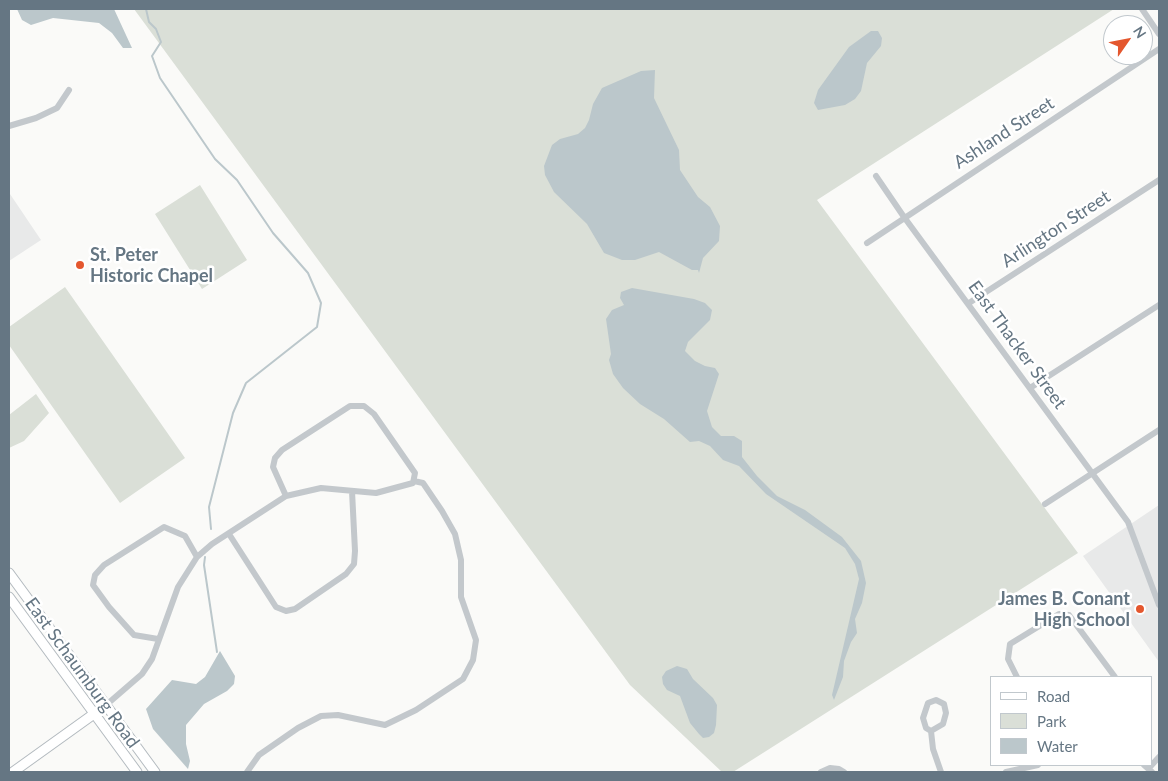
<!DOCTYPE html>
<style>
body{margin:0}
#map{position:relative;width:1168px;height:781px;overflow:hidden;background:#fafaf8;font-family:Lato,sans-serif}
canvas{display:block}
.frame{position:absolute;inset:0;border:10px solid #657683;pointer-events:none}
.legend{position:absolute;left:990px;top:676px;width:162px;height:90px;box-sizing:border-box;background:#fff;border:1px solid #c1c8cd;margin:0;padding:6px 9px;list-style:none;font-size:15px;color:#657683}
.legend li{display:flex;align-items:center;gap:10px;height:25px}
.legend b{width:25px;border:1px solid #c1c8cd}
.north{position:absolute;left:1103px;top:15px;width:50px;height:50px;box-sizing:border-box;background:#fff;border:1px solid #c1c8cd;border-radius:50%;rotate:57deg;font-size:14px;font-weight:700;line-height:20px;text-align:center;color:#657683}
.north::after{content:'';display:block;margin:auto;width:18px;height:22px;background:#e4572e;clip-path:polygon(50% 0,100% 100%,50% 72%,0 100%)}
</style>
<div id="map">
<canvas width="1168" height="781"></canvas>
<div class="frame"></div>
<ul class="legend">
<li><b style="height:6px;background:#fff"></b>Road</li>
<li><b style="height:14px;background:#dadfd7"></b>Park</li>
<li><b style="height:14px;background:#bbc7cb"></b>Water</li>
</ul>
<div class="north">N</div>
</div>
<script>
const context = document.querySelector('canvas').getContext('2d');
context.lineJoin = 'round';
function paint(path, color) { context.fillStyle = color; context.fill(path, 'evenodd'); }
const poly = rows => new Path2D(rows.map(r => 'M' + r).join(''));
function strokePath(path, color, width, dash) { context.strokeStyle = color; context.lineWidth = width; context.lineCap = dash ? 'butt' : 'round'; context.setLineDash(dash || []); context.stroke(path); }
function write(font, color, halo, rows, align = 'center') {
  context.font = font + ' Lato,sans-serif'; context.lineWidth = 5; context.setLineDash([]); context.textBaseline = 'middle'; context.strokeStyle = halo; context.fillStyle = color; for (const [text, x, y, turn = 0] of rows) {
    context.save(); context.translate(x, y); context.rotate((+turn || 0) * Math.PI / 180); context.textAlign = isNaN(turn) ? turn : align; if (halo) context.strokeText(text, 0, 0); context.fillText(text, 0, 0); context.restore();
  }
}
const built = poly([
 [10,194,41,240,9,261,9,195],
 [1159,505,1159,662,1083,556]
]);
const green = poly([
 [134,9,1114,9,817,200,1078,553,733,772,722,772,630,685],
 [200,185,247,260,202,289,155,214],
 [65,287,185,458,120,503,9,345,9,327],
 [36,394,49,413,24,441,9,448,9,415]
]);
const water = poly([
 [17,9,114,9,132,48,123,48,112,33,99,23,53,18,31,25,22,20],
 [871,31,878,31,882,38,881,46,867,63,861,91,855,99,845,105,818,110,814,103,818,90,849,47],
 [655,70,654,98,679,150,680,170,698,197,710,207,720,226,719,241,703,258,699,273,698,270,692,270,659,252,635,260,622,260,604,253,587,224,554,192,545,175,544,166,552,145,560,139,578,134,585,128,589,120,593,104,602,88,641,71],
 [632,288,694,299,705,303,712,310,710,320,688,342,685,351,695,361,705,366,715,368,719,374,707,411,712,427,721,436,734,436,742,441,742,457,757,476,777,496,805,510,842,537,861,561,866,583,862,603,855,619,857,633,851,642,844,661,843,677,834,700,832,695,859,579,855,564,845,548,766,494,739,466,723,460,710,446,699,441,690,442,664,419,640,404,623,388,613,374,609,360,611,354,606,319,612,310,624,305,620,298,621,292],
 [220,651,235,676,234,684,227,691,204,704,186,725,186,744,190,761,188,769,153,729,146,709,172,680,196,684,205,677],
 [677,666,687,669,693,679,713,698,717,705,716,725,714,733,709,737,703,738,699,734,690,723,680,696,667,690,663,684,662,677,666,671]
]);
const stream = poly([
 [146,9,149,22,156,29,161,42,152,56,160,78,215,159,237,180,273,233,308,273,321,303,317,327,246,383,233,413,209,507,211,529],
 [205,557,204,565,217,652]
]);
const street = poly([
 [1142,9,1159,34],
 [9,126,36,118,57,108,69,90],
 [876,176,904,217,1128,522,1159,605],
 [867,243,1159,49],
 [969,303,1159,180],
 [1030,388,1159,305],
 [1045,504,1159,430],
 [229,534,276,607,286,611,295,609,346,574,354,564,355,551,352,491],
 [158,639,134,635,109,607,93,585,95,575,104,565,164,527,185,536,197,557],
 [1017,677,1008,659,1010,644,1059,614,1069,615,1115,677],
 [105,706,142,674,152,659,178,587,197,557,212,544,286,496,321,488,376,493,413,483,415,473,374,414,364,406,350,406,282,450,275,458,273,467,286,496],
 [931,731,943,724,946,713,944,704,936,700,928,703,923,718,926,728,931,731,933,749,941,772],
 [1144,765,1152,772],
 [1149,768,1159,757],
 [247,772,259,755,298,728,321,716,338,715,385,725,416,710,463,679,473,660,476,640,461,597,461,560,455,534,442,511,423,483,414,481],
 [821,772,830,768,839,769,844,772],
 [1006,772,1038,765]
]);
const secondary = poly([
 [9,573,155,772],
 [9,597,137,772],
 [13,772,98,711]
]);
const markers = [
 [80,265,5,"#e4572e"],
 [1140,609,5,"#e4572e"]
];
const streetNames = [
 ["Ashland Street",1004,133,-33],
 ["Arlington Street",1056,229,-33],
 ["East Thacker Street",1017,345,54],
 ["East Schaumburg Road",82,673,54]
];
const poiNames = [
 ["St. Peter",90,255],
 ["Historic Chapel",90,276],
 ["James B. Conant",1130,599,"right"],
 ["High School",1130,620,"right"]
];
paint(built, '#e8e9e9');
paint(green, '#dadfd7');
paint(water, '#bbc7cb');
strokePath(stream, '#bbc7cb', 2);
strokePath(secondary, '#b3babf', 11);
strokePath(street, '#c3c8cc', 6);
strokePath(secondary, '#fff', 9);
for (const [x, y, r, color] of markers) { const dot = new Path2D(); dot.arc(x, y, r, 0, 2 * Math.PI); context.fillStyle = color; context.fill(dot); strokePath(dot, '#fff', 2); }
write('18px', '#657683', '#fff', streetNames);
write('bold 18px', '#657683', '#fff', poiNames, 'left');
</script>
